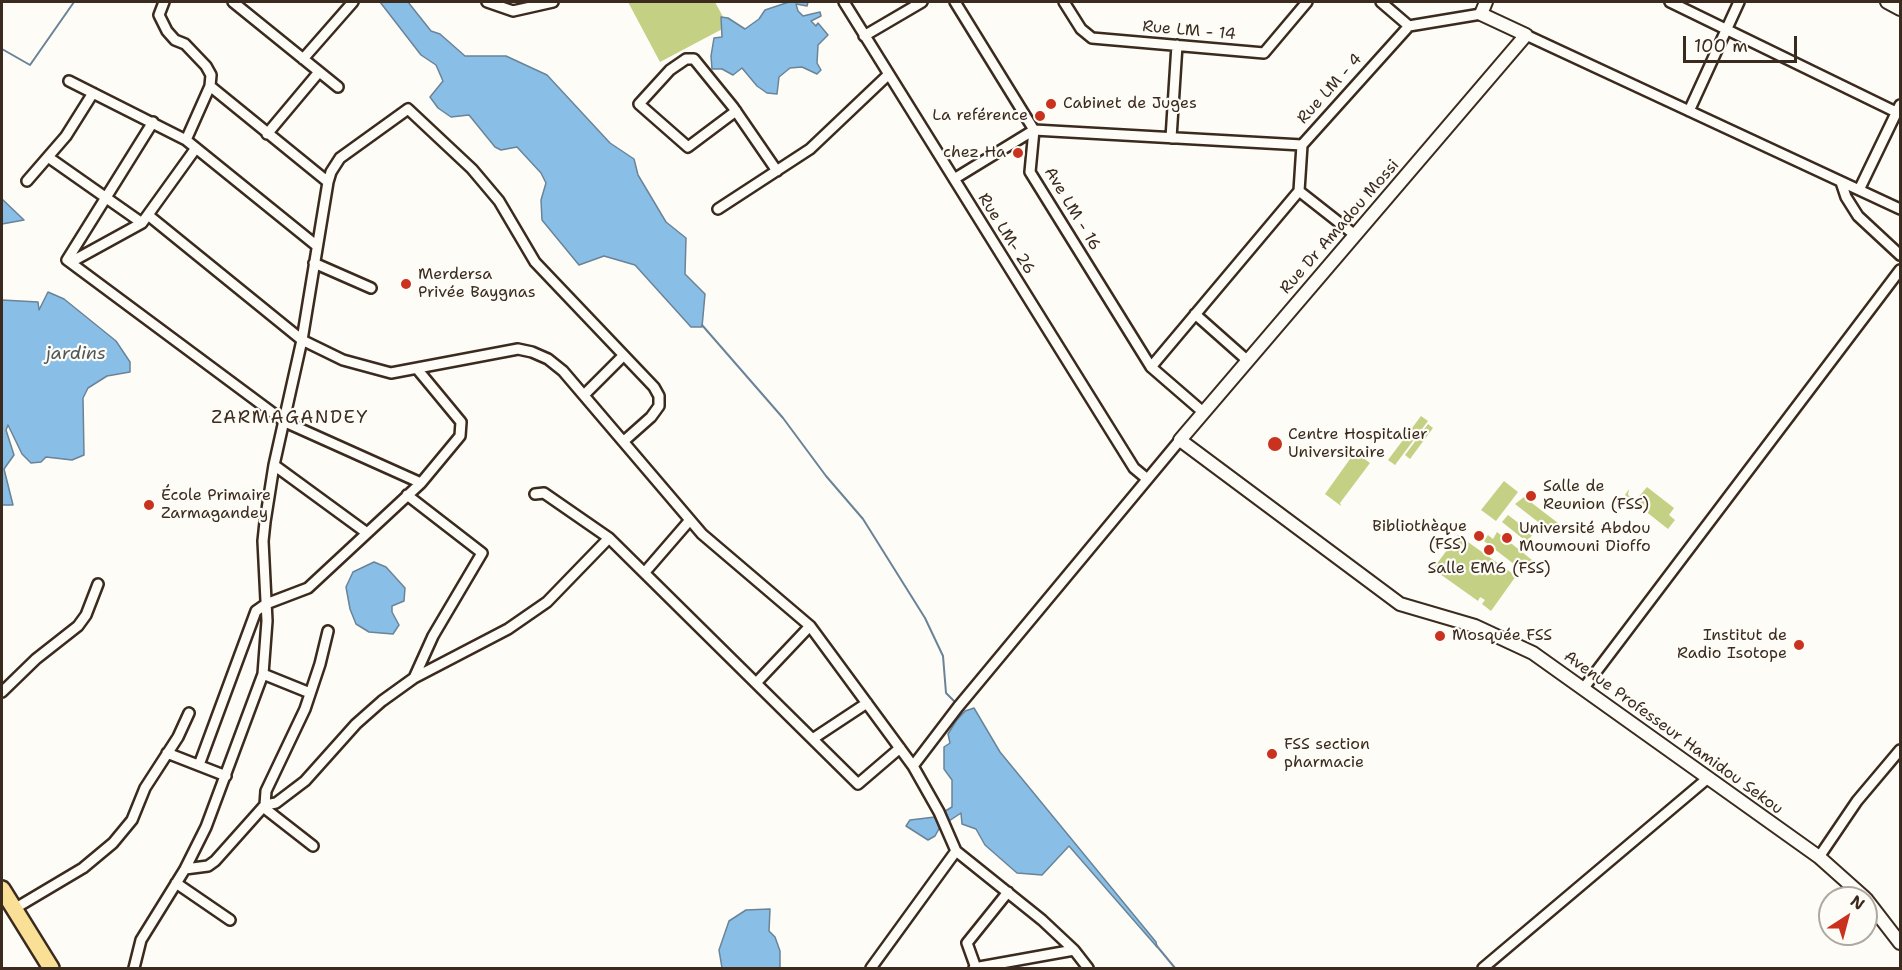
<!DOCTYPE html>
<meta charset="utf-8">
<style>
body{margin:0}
#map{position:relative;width:1902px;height:970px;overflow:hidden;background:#fdfcf7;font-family:"Shantell Sans",sans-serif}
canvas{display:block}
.frame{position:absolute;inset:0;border:3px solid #3b2a1e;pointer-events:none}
.north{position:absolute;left:1818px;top:886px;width:60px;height:60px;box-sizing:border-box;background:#fdfcf7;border:2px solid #afa8a0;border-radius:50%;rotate:36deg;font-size:16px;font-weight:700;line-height:24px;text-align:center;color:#3b2a1e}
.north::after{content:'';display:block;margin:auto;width:21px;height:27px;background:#c8321e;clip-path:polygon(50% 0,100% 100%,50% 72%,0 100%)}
.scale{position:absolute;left:1683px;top:36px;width:114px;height:27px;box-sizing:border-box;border:3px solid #3b2a1e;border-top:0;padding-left:8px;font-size:18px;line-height:21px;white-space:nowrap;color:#3b2a1e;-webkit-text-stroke:4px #fdfcf7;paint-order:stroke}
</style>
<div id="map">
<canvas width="1902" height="970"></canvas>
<div class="frame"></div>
<div class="north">N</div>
<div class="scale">100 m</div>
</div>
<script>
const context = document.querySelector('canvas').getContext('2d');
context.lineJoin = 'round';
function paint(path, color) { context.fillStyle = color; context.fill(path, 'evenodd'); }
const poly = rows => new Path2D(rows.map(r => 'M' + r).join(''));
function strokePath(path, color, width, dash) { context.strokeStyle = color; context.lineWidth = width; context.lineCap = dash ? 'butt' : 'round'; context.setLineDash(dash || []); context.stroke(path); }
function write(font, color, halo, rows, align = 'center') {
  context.font = font + ' "Shantell Sans",sans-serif'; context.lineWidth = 4.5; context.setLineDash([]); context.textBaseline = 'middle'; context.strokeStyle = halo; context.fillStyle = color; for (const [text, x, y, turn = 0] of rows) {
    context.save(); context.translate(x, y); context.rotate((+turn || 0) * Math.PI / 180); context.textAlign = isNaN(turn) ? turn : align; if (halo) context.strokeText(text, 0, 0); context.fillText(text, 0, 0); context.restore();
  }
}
const green = poly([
 [628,2,715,2,728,26,660,62],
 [1421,416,1428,421,1395,465,1388,460],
 [1428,424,1433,428,1410,459,1405,455],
 [1355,452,1370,463,1340,503,1341,506,1325,494],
 [1504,481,1518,492,1496,521,1481,510],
 [1647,487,1674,508,1669,515,1675,520,1668,529,1625,495,1629,489,1628,495,1636,500],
 [1524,497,1558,523,1551,532,1515,504],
 [1508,515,1533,534,1527,542,1502,522],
 [1497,532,1532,560,1523,571,1484,541,1488,535,1493,539],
 [1458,535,1516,576,1491,611,1482,604,1485,600,1480,597,1478,601,1433,569]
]);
const water = poly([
 [380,2,408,2,431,31,440,34,465,56,506,56,547,75,610,143,634,159,638,175,666,222,686,238,685,274,705,294,702,327,691,327,635,265,604,256,579,265,542,220,541,200,546,183,541,173,517,147,501,150,495,147,469,115,451,117,438,108,430,97,443,81,436,65,421,55,380,2],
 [789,2,808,2,807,6,796,4,798,11,803,16,820,12,821,16,811,21,816,26,818,23,828,35,818,45,817,63,821,70,817,74,802,67,790,68,779,77,777,94,767,93,757,86,742,68,733,75,722,69,712,69,711,56,714,38,722,37,721,17,728,18,745,29,759,19,765,10,789,2],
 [2,199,24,220,2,224,2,199],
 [48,292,64,299,116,341,130,362,130,372,107,376,88,388,83,398,84,455,72,460,46,457,41,462,31,463,22,454,8,425,6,430,14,455,4,469,13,505,2,505,2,300,38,302,39,310,48,292],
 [374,562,386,567,405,588,404,601,392,606,392,612,399,625,393,634,369,632,356,624,350,609,346,587,353,572,374,562],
 [974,708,1000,752,1156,942,1157,947,1069,846,1042,875,1017,873,985,845,976,829,962,824,961,813,940,827,935,836,928,840,906,826,910,820,935,817,952,807,952,780,944,769,944,747,950,743,948,734,956,721,965,711,974,708],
 [770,909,769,931,775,937,780,951,780,968,722,968,719,950,729,921,746,910,770,909]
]);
const stream = poly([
 [2,49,30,65,74,2],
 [702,325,783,418,826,476,863,519,925,618,943,656,946,693,958,705],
 [1156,945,1175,968]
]);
const minor = poly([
 [164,2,159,15,167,31,175,40,185,44,206,66,211,75,210,86,328,182],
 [233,2,338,87],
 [487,2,513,11,553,2],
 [844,2,1134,468,1146,478],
 [955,2,1034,130,1030,172,1151,367,1203,412],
 [1064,2,1081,29,1092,38,1264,53,1307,2],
 [1381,2,1409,26],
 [1670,2,1896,112],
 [1526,35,1900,209],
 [864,36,922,2],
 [303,59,353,2],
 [69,81,186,140,317,246],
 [736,111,688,147,639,104,670,70,686,59,694,59,733,107,777,171],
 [1689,111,1739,2],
 [153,122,67,260,285,422,421,483],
 [1034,130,1302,145,1409,26,1481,14],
 [267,134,319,72],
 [1171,138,1177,45],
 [186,140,210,86],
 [48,157,142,223],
 [954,179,1034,130],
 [27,181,66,136,93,93],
 [1841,182,1846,197,1858,216,1900,255],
 [1859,190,1900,105],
 [1299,191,1355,235],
 [718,209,810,149,889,74],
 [148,215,302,340,343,360,391,373,518,349,532,352,548,359,563,371,702,534,810,626,913,766,939,812,956,851,1042,920,1074,950,1088,968],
 [71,262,142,223,196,148],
 [314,263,371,288],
 [1195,314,1248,361],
 [1151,367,1299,191,1302,145],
 [585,394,623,356],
 [274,465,367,533],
 [535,494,544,493,609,538,858,784,900,748],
 [407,495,482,553,433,636,414,678],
 [645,572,690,520],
 [263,674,310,693],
 [757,682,810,626],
 [1583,689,1900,270],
 [2,692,36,659,78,626,86,615,98,584],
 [814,738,867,703],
 [167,753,226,776],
 [199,765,256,611,266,604,308,588,421,483,460,436,461,422,418,370],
 [913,766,958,707,1180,440],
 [265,805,276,803,305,781,356,724,382,701,414,678,508,629,547,602,609,538],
 [263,807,313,846],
 [1819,857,1857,801,1900,750],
 [185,869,208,866,215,861,265,805,266,791,305,709,320,664,328,631],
 [176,883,230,920],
 [14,909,83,868,113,843,132,820,145,788,178,737,189,713],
 [134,968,141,940,185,869,206,827,263,674,267,621,263,541,265,522,274,465,302,340,328,182,331,172,340,158,408,109,472,169,499,201,535,262,654,387,659,396,659,406,651,417,624,441],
 [871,968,956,851],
 [974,968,1074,950],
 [976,968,967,943,1008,892],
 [1483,968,1708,778]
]);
const tertiary = poly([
 [1486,2,1481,14,1526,35,1180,440,1400,604,1475,626,1533,653,1819,857,1865,898],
 [1887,2,1900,9],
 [1866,899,1900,943]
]);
const trunk = poly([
 [2,889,51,968]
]);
const markers = [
 [1051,104,6,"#c8321e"],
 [1040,116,6,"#c8321e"],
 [1018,153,6,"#c8321e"],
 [406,284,6,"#c8321e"],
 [1275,444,8,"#c8321e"],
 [1531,496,6,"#c8321e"],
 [149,505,6,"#c8321e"],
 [1479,536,6,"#c8321e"],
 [1507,538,6,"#c8321e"],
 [1489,550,6,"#c8321e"],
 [1440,636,6,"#c8321e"],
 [1799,645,6,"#c8321e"],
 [1272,754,6,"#c8321e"]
];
const streetNames = [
 ["Rue LM - 14",1189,31,5],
 ["Rue LM - 4",1330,89,-48],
 ["Ave LM - 16",1072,209,59],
 ["Rue Dr Amadou Mossi",1340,227,-49],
 ["Rue LM- 26",1006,234,58],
 ["Avenue Professeur Hamidou Sekou",1673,733,36]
];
const poiNames = [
 ["Cabinet de Juges",1063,104],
 ["La reférence",1028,116,"right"],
 ["chez Ha",1006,153,"right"],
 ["Merdersa",418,275],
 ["Privée Baygnas",418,293],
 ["Centre Hospitalier",1288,435],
 ["Universitaire",1288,453],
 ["Salle de",1543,487],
 ["Reunion (FSS)",1543,505],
 ["École Primaire",161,496],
 ["Zarmagandey",161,514],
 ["Bibliothèque",1467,527,"right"],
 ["(FSS)",1467,545,"right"],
 ["Université Abdou",1519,529],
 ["Moumouni Dioffo",1519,547],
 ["Salle EM6 (FSS)",1489,569,"center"],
 ["Mosquée FSS",1452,636],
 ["Institut de",1787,636,"right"],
 ["Radio Isotope",1787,654,"right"],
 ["FSS section",1284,745],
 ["pharmacie",1284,763]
];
const waterNames = [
 ["jardins",76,354]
];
const neighbourhoodNames = [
 ["ZARMAGANDEY",290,418]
];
paint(green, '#c4d185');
paint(water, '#89bfe7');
strokePath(water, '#6a8397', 1.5);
strokePath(stream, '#6a8397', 2);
strokePath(minor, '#3b2a1e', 14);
strokePath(tertiary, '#3b2a1e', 16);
strokePath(trunk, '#3b2a1e', 20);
strokePath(minor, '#fdfcf7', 9);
strokePath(tertiary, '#fdfcf7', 12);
strokePath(trunk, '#fadf96', 15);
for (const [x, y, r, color] of markers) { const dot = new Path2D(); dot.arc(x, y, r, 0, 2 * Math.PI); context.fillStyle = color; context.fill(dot); strokePath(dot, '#fdfcf7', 2); }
write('16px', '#3b2a1e', '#fdfcf7', streetNames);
write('16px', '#3b2a1e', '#fdfcf7', poiNames, 'left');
write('italic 18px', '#52575a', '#fdfcf7', waterNames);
context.letterSpacing = '1.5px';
write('18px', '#3b2a1e', '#fdfcf7', neighbourhoodNames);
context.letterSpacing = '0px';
</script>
